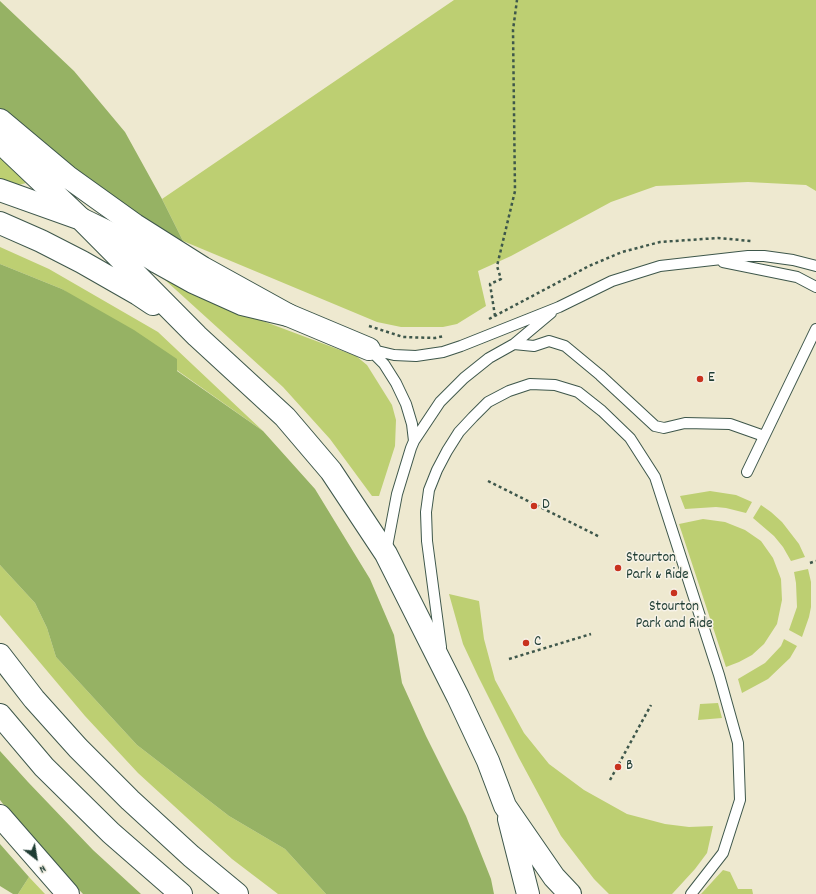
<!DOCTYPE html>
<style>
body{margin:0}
#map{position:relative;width:816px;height:894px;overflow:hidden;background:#eee9d0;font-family:Dekko,sans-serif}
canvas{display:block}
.north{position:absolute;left:16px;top:838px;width:40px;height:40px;-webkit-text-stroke:3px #f7f3e8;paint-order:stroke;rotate:149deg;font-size:11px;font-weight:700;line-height:16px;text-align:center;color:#1f3d34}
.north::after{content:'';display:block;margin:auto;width:14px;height:18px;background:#1f3d34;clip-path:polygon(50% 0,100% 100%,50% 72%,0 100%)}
</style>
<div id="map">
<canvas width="816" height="894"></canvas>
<div class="north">N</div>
</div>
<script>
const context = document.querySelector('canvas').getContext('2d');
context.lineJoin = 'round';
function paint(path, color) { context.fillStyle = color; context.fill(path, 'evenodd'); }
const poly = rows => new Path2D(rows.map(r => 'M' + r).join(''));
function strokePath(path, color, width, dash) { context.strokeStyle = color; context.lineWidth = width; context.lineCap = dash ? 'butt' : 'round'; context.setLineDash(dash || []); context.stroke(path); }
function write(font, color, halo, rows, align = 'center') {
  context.font = font + ' Dekko,sans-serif'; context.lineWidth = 3; context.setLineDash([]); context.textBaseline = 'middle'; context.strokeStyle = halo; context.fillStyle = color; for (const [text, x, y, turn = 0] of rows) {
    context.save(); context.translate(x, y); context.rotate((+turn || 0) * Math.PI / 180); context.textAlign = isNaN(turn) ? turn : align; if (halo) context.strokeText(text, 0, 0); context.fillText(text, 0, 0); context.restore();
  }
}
const green = poly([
 [454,0,816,0,816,191,806,185,748,182,656,186,611,202,511,256,478,271,486,306,457,324,443,327,401,327,377,322,183,241,162,199],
 [0,156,26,183,12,187,0,181],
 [0,247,49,269,158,332,263,431,62,289,0,264],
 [154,270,239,312,356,356,367,365,392,405,396,420,395,446,379,496,372,496,330,439,283,387],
 [710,491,736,495,752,502,746,513,726,508,716,507,685,509,680,496],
 [761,505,771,512,782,522,799,544,805,557,791,561,783,547,774,536,753,518],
 [703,519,725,522,745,530,761,541,773,558,781,579,782,600,777,624,764,644,752,655,739,662,726,667,679,524],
 [0,565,35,603,47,628,56,657,137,745,229,816,285,849,326,894,278,894,232,859,138,773,85,716,0,615],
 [808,569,811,582,811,607,809,617,802,637,789,630,797,607,796,583,794,572],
 [449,594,479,601,484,639,495,680,524,733,549,764,584,790,627,814,665,824,689,827,713,826,707,853,695,869,673,893,672,894,609,894,594,879,561,836,519,758,478,676,463,644],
 [784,639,797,646,790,658,768,679,742,693,738,679,765,663,781,646],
 [718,703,722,718,698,720,700,704],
 [723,870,730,872,738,889,752,889,753,894,701,894],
 [29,877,45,894,18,894]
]);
const forest = poly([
 [0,1,74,71,125,132,162,199,183,241,130,231,0,108],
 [0,264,62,289,134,330,177,359,177,371,263,431,315,489,370,579,394,635,402,683,426,736,466,816,491,879,494,894,326,894,285,849,229,816,137,745,56,657,47,628,35,603,0,565],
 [0,751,28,782,93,850,141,894,83,894,19,825,0,800],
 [0,844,29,877,18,894,13,894,0,886]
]);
const path = poly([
 [495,316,490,284,501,279,497,266,515,191,513,30,517,0],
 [489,319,589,266,622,252,660,242,718,238,751,241],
 [369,326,403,337,435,338,444,336],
 [488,481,600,537],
 [810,563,816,561],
 [509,659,591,634],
 [610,780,651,705]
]);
const lane = poly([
 [723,262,797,277,816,287],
 [514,344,534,346,549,341,565,346,600,375,655,426,664,428,685,423,730,424,764,436],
 [369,349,394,355,416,356,443,352,461,346,559,307,612,281,660,266,748,256,764,256,793,260,816,266],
 [370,350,384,364,396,383,406,404,412,424,414,441],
 [747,472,816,329],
 [386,552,397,494,411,448,414,441,440,402,464,378,489,358,514,344,551,313],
 [441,647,427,541,426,512,429,490,437,470,447,451,459,432,473,417,488,402,509,391,530,384,555,385,578,392,602,411,630,438,655,477,719,675,738,743,740,800,723,853,691,894]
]);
const primary = poly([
 [0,190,81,219,120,238,157,262,193,282,242,304,288,315,369,349],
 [81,219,197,336,285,417,331,471,386,554,458,697,488,761,505,806,554,877,570,894],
 [0,223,41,241,82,262,138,294,153,304],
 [509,819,528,894]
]);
const highway = poly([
 [0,120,68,177,135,225,203,268,288,315],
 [0,142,81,219],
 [0,655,34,699,78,748,130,800,191,856,237,894],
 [0,715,44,767,111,833,181,894],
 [0,816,68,894]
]);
const markers = [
 [700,379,4,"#c8321e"],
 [534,506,4,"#c8321e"],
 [618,568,4,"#c8321e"],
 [674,593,4,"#c8321e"],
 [526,643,4,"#c8321e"],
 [618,767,4,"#c8321e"]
];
const poiNames = [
 ["E",708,379],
 ["D",542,506],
 ["Stourton",626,559],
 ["Park & Ride",626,576],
 ["Stourton",674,608,"center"],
 ["Park and Ride",674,625,"center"],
 ["C",534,643],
 ["B",626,767]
];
paint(green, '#bdcf72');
paint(forest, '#96b264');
strokePath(lane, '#3e574b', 12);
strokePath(primary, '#3e574b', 24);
strokePath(highway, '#3e574b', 24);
strokePath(path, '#3e574b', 2.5, [3, 3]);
strokePath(lane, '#fff', 10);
strokePath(primary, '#fff', 22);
strokePath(highway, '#fff', 22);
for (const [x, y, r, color] of markers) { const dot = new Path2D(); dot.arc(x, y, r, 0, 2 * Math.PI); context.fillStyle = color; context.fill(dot); strokePath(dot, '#f7f3e8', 1.5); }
write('15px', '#1f3d34', '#f7f3e8', poiNames, 'left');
</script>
